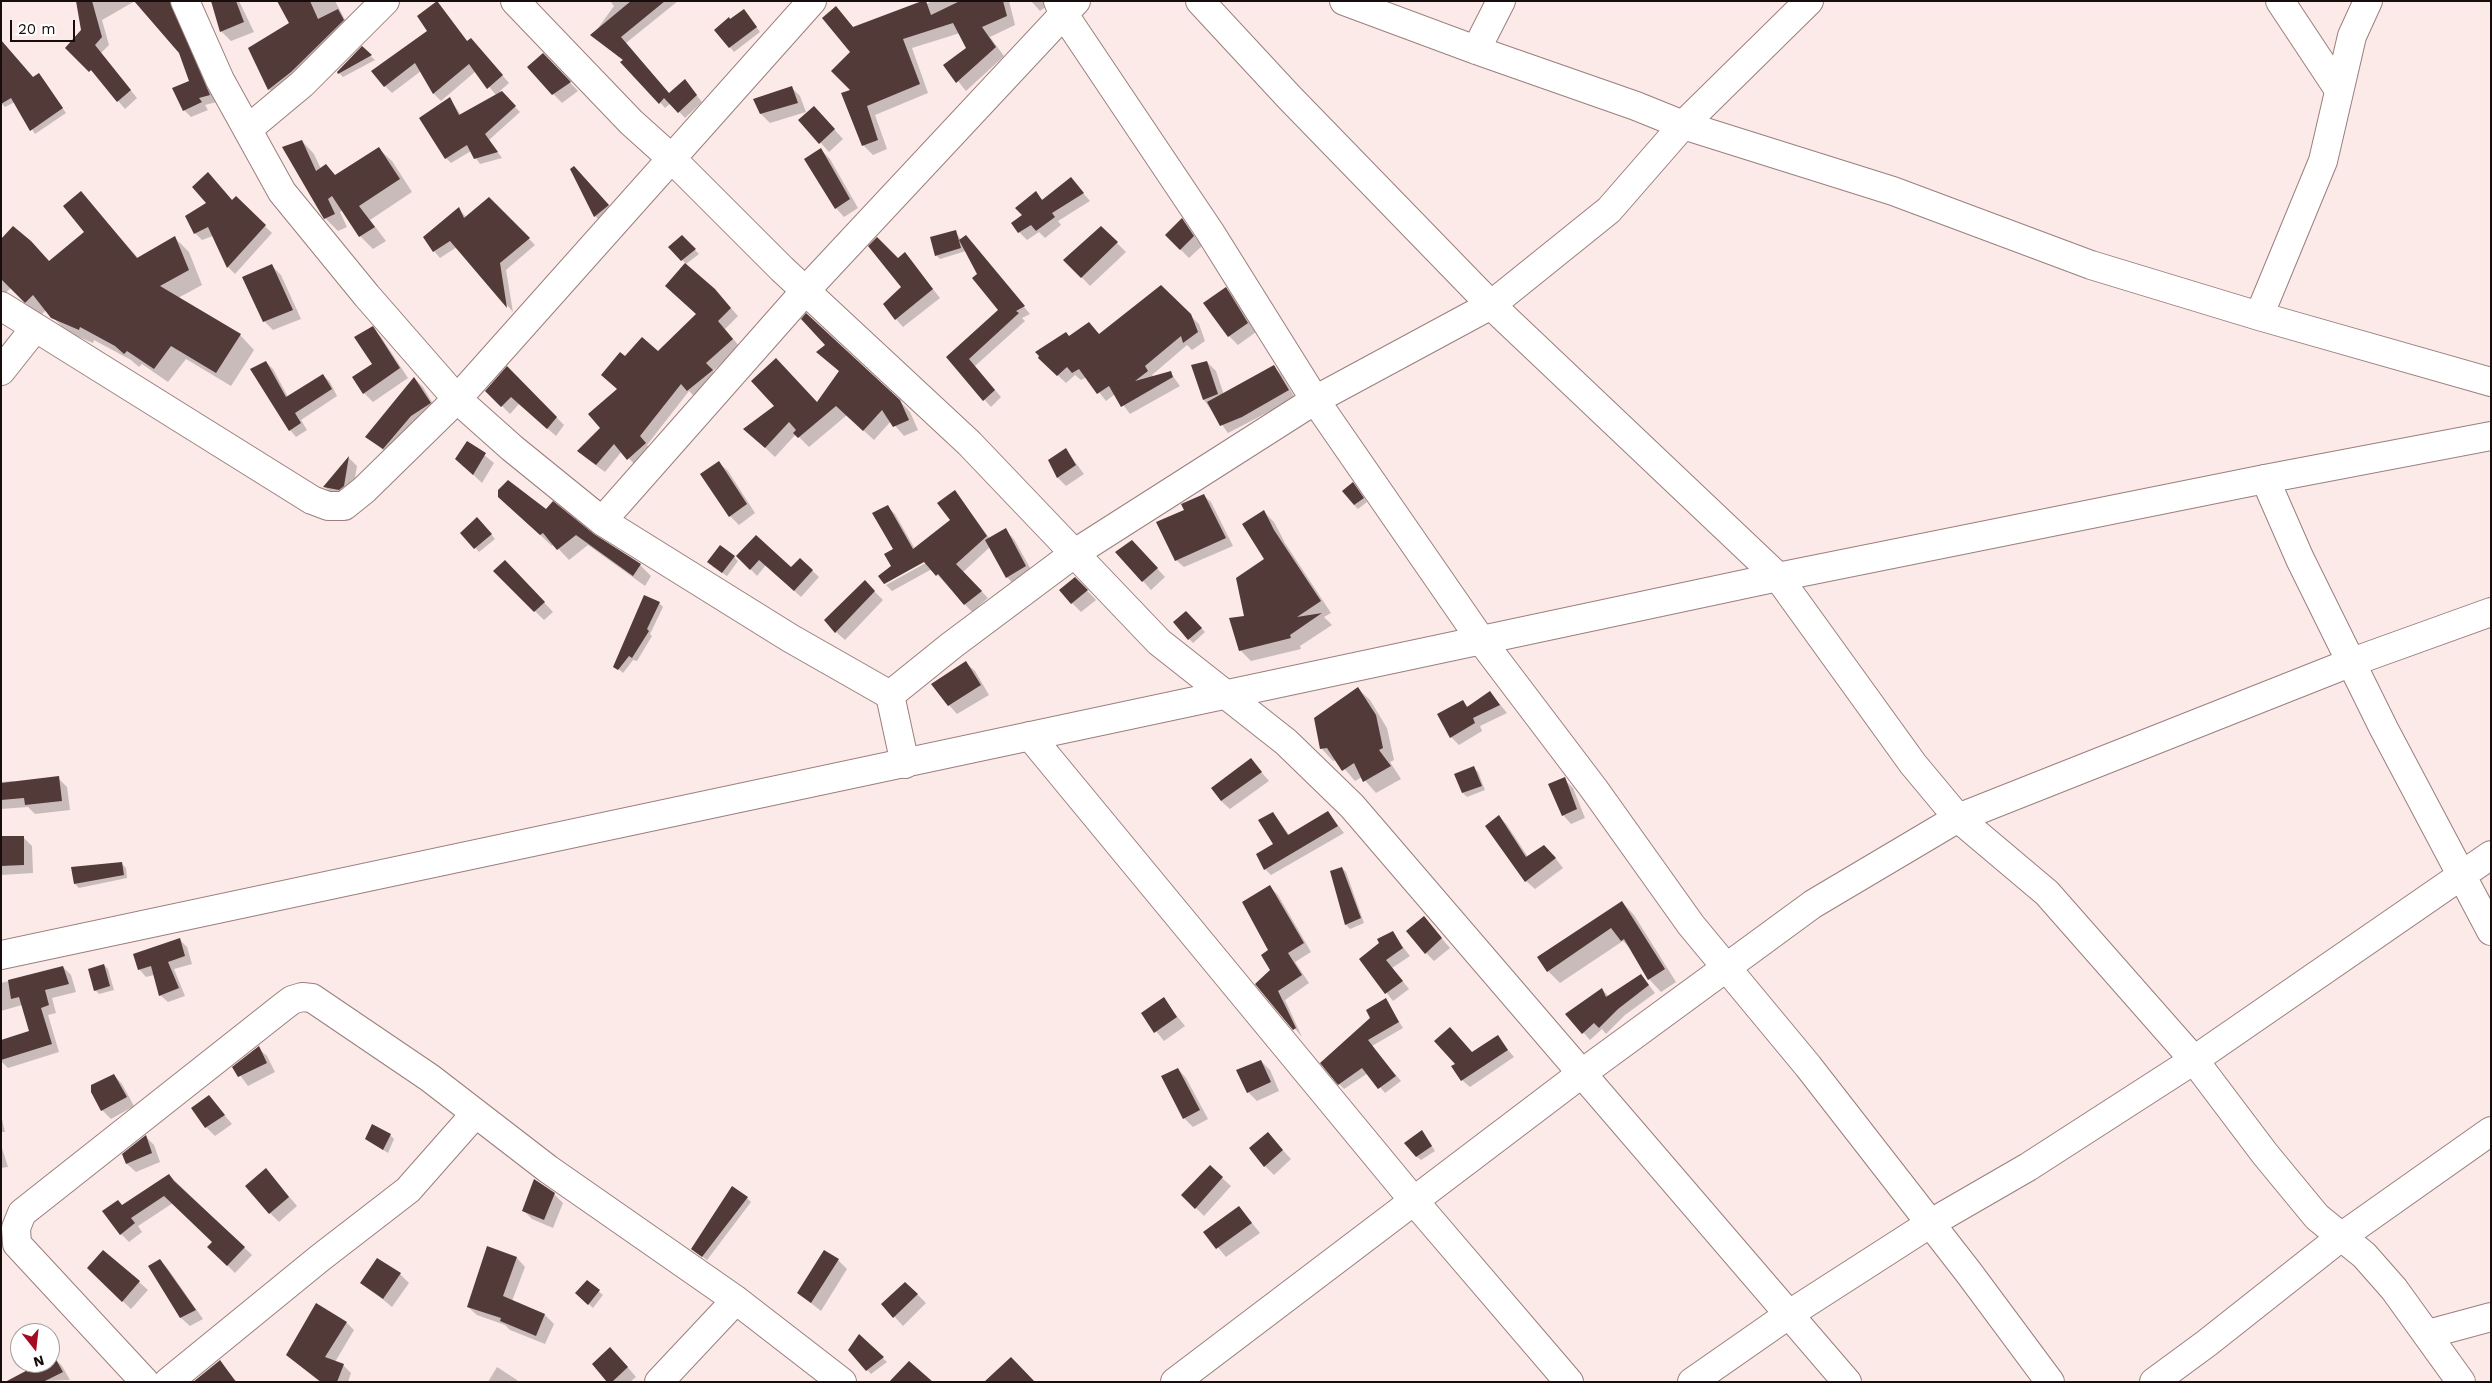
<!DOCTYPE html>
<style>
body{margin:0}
#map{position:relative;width:2492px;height:1383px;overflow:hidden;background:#fceae8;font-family:"Work Sans",sans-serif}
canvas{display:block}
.frame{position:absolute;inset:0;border:2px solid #170d0d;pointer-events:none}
.north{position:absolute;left:10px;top:1323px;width:50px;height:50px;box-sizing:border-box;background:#fff;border:1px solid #a29e9e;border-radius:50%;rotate:164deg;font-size:14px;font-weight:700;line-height:20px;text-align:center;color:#170d0d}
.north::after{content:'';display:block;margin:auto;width:18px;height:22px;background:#a50c24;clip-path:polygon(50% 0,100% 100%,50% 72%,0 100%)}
.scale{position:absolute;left:10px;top:20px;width:65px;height:22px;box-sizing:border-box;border:2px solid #170d0d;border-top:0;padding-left:6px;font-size:15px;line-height:18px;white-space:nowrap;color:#170d0d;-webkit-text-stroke:4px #fff;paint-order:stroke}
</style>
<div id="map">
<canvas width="2492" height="1383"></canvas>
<div class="frame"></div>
<div class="north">N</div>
<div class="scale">20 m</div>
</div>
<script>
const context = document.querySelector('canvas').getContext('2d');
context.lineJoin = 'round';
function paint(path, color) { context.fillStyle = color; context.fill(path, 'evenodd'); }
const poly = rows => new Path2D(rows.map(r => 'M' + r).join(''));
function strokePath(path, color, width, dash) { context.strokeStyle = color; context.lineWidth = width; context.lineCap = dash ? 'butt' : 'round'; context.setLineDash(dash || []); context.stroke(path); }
const shadow = poly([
 [77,1,135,1,102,20,109,45,101,53,137,98,125,109,98,77,67,48,83,31],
 [136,1,173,1,217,102,205,105,208,110,191,117,184,110,190,82,180,52],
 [212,1,239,1,254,32,231,41,221,31],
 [278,1,335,1,349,27,275,95,269,89,291,23],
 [610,1,678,1,626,43,669,94,690,87,702,102,685,118,671,103,665,108,624,60,593,35,614,6],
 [933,1,1009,1,1015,25,990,37,1004,56,966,91,945,65,968,48,960,33,912,48,928,93,875,115,887,149,873,155,864,146,843,94,852,90,851,52,836,8,854,28,905,13],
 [1031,1,1048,1,1047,6,1040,11],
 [438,2,468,42,478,47,509,83,500,91,520,112,489,140,502,158,480,164,471,151,451,163,446,158,450,99,461,115,496,95,476,71,441,101,434,94,421,71,392,93,385,86,429,31,419,16],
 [748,15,760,32,734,52,716,30,730,20],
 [362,48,375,60,343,77,338,72],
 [543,55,578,91,562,103,528,68],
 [34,78,43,79,66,113,35,134,15,102,5,107,1,103],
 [791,87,800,96,806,112,770,123,761,114,755,99],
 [823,117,843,139,829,152,800,120],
 [302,141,314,154,321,169,326,166,336,176,379,149,392,161,412,192,370,220,386,241,373,249,360,236,343,210,340,212,347,227,338,231,325,218],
 [821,150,830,159,858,208,844,217,836,208],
 [574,168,612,209,599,220,595,216],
 [1071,179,1090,201,1058,221,1061,225,1045,238,1039,232,1027,240,1019,232,1024,215,1035,193,1043,200],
 [81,193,138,258,175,238,189,252,202,285,178,298,240,335,254,350,231,386,186,359,168,382,142,364,139,367,131,360,94,340,93,343,67,332,46,310,40,316,35,313,11,288,1,297,1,241,30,241,50,262,86,232],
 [236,198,272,233,235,274,228,267,213,236,202,240,195,233],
 [489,198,535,245,506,270,513,312,457,247,440,258,434,251,459,209,466,217],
 [1182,220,1202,246,1189,258,1180,249],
 [1101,227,1126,252,1090,286,1065,260],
 [955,231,961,240,972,244,1030,314,1022,318,1025,321,975,366,1001,397,991,407,947,357,1000,310,966,251,940,259,936,255],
 [682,237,699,254,686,264,669,247],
 [905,254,940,298,903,327,896,319,902,287,898,259],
 [272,266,281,275,301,319,273,330,264,321],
 [1161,287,1199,324,1205,341,1192,350,1187,345,1152,375,1154,377,1170,372,1180,386,1130,414,1115,394,1106,401,1087,377,1081,380,1075,375,1066,383,1040,358,1089,323,1100,335],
 [1226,288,1234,297,1256,332,1238,345,1229,336],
 [723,299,738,316,725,329,740,347,713,371,719,379,696,398,689,391,647,445,653,451,636,466,622,451,605,472,586,458,579,451,602,428,619,389,625,357,658,353],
 [373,328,381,337,408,378,373,402,364,393,374,364],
 [818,352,900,401,910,412,918,430,904,436,891,421,874,440,847,415,809,447,796,434,775,457,755,438,817,403,840,372],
 [266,362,273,369,288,397,323,375,330,382,337,396,301,420,307,430,296,437,290,430],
 [1207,362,1216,371,1224,395,1274,367,1281,374,1295,398,1228,433,1204,400,1192,366],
 [507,368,564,425,556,436,519,404,510,414,487,391],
 [415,379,423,387,438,412,392,457,367,437],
 [468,442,494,463,482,483,465,467],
 [1066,450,1084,474,1066,486,1058,478,1049,461],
 [349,458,357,466,352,495,333,496,325,487],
 [719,463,728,471,755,513,739,525,730,516,701,475],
 [1357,488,1367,502,1358,509,1354,505],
 [955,491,990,539,1005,530,1014,539,1034,575,1015,586,1007,577,990,547,963,572,988,598,972,612,932,569,892,591,886,585,931,560,929,558,885,584,880,576,892,566,894,549,888,507,895,514,915,549,952,521],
 [1203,495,1211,502,1233,546,1184,567,1176,560],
 [511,508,546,510,593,535,640,565,651,576,645,586,588,545,569,560,554,544,552,546],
 [1263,511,1274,522,1285,543,1331,613,1324,617,1332,625,1300,646,1301,649,1251,661,1240,650,1246,617,1265,559],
 [481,522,495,539,479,552,462,533],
 [756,537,791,569,800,559,819,577,801,597,766,565,757,576,738,556],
 [1140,550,1165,577,1151,590,1143,581],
 [734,557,738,561,727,576,712,566],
 [514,570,553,612,544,620,494,571],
 [1075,578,1096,600,1081,612,1072,603],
 [865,582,883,600,845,640,836,632],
 [659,603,663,607,650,634,652,636,637,661,633,660,623,673,615,666],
 [1186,612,1205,632,1193,643,1189,639],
 [966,663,975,671,989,695,957,714,949,705],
 [1358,689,1370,700,1387,728,1394,760,1390,762,1401,779,1376,793,1362,777,1355,781,1337,760,1333,761,1322,749],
 [1490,692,1507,713,1480,726,1482,731,1459,745,1451,737,1463,702,1468,707],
 [1251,760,1269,781,1230,809,1221,801],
 [1474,768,1478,772,1485,790,1467,797,1463,793,1456,774],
 [58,778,67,787,70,810,35,814,28,807,1,809,1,782,13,781,15,783],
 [1564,779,1573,788,1585,818,1571,824,1563,815],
 [1328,812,1344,833,1271,875,1265,869,1275,844,1273,813,1290,836],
 [1499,816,1507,825,1528,857,1553,855,1563,868,1535,889,1526,881],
 [1,837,23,837,32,846,33,873,1,875],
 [122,864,126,868,127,878,79,888,75,884],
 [1342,868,1346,872,1364,923,1350,929,1346,925,1331,872],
 [1270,887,1278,895,1311,952,1295,962,1309,983,1285,1000,1302,1037,1257,984,1272,971],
 [1622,902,1634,915,1676,982,1661,992,1649,979,1633,951,1623,941,1560,983,1548,971],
 [1432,927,1450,948,1434,961,1426,953],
 [1392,933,1410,956,1392,968,1409,989,1393,1001,1360,959],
 [180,940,187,947,192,964,174,969,185,996,168,1002,160,995,154,975,146,977,139,969],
 [104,965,108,969,114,990,99,994,95,990],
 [63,967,71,975,76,992,52,998,56,1013,48,1015,59,1052,8,1068,1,1061,1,1042,30,1032,22,1005,1,1011,1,983],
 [1641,975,1655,993,1625,1015,1606,1034,1602,1029,1590,1040,1567,1014,1602,989,1609,997],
 [1163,999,1185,1026,1164,1041,1142,1014],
 [1386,1000,1403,1028,1372,1046,1401,1081,1385,1093,1368,1073,1344,1089,1339,1084,1371,1018],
 [1497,1037,1514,1057,1470,1087,1462,1080,1457,1064],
 [258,1048,267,1056,275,1072,248,1086,234,1067],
 [1261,1061,1270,1070,1279,1091,1257,1101,1248,1092],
 [1178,1069,1186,1078,1208,1119,1193,1127,1184,1118],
 [114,1075,122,1084,134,1106,111,1119,102,1110],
 [209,1097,232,1124,215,1136,206,1127],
 [1,1115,5,1132,1,1132],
 [1422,1131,1435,1151,1421,1160,1416,1156],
 [390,1135,394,1139,388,1153,366,1139],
 [146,1137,154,1145,160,1162,136,1172,127,1164,123,1155],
 [1276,1143,1291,1159,1274,1175,1265,1166],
 [1,1145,8,1167,1,1168],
 [266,1169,297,1206,279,1222,270,1213],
 [169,1175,252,1255,235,1273,209,1247,214,1243,173,1203,138,1226,142,1232,129,1242,121,1234,122,1206],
 [1222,1178,1231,1186,1204,1216,1183,1195],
 [554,1194,563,1203,553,1228,532,1219,523,1210],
 [747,1198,751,1202,707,1260,696,1252],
 [1239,1207,1260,1233,1226,1257,1205,1232],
 [517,1258,525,1267,512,1301,545,1315,554,1324,545,1344,510,1330,505,1325,477,1315,468,1307],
 [160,1260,168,1269,203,1319,190,1326,181,1318,150,1266],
 [838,1260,847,1269,821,1311,798,1293],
 [400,1274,409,1283,392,1307,362,1282],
 [97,1277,139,1282,148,1290,131,1309],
 [587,1282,603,1295,593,1308,577,1293],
 [917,1294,926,1303,903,1326,883,1304],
 [347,1323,354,1330,335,1362,343,1365,351,1373,348,1382,320,1382,287,1355],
 [859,1336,887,1362,871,1374,849,1350],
 [619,1357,636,1377,630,1382,609,1382],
 [54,1358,62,1366,70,1380,9,1382,44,1363,50,1363,50,1360],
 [220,1362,237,1382,202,1382],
 [497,1367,517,1380,518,1382,488,1382]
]);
const building = poly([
 [76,1,92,1,102,37,95,45,131,90,117,102,91,70,89,72,65,48,81,30],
 [134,1,170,1,210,95,199,98,202,102,183,111,172,88,189,81,179,53],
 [211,1,236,1,244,22,220,32],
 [277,1,310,1,318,19,338,9,344,20,291,72,268,90,248,48,289,23],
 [437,1,467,41,471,38,503,75,487,89,469,64,433,94,415,63,384,87,371,71,427,31,417,16],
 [631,1,665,1,621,37,669,93,685,79,697,95,678,113,664,98,659,104,620,62,623,60,590,35],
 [922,1,926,1,931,15,960,1,1003,1,1007,16,982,27,996,47,956,83,943,65,966,48,953,23,903,39,920,84,867,106,878,140,862,146,841,93,850,90,831,71,850,52,822,18,836,6,853,27],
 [744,9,757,27,729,48,714,30,729,17,730,19],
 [1,40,33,77,39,73,63,108,30,131,11,98,1,104],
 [362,46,372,55,338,74,337,72],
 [543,53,571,82,552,95,527,67],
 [792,86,798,103,760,114,753,99],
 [502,91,516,106,485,134,498,152,474,159,467,145,445,159,419,118,450,97,459,115],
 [814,106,835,129,819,144,798,120],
 [302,140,316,171,326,164,335,175,379,147,400,179,359,206,375,227,359,237,332,196,328,199,335,214,324,219,282,147],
 [821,148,850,199,835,209,804,159],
 [574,166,609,205,594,217,570,169],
 [208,172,232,200,236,196,266,225,227,268,208,227,194,234,185,216,206,203,192,187],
 [1071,177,1084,193,1052,213,1055,217,1036,231,1031,225,1018,233,1011,223,1022,215,1015,208,1036,191,1042,200],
 [81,191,137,258,175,236,189,270,160,286,241,334,216,373,171,346,154,369,127,351,124,354,115,346,80,327,79,330,51,318,33,295,25,303,1,279,1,239,13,226,31,241,49,261,84,232,63,206],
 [489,197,530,238,500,263,507,308,450,241,433,252,423,237,459,207,464,218],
 [1182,218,1194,236,1180,250,1165,235],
 [1101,226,1118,242,1081,278,1063,260],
 [956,230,961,248,935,256,930,237],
 [682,235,696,249,681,261,668,247],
 [966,235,1025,306,1016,311,1019,313,969,359,995,390,983,401,946,357,998,310,972,278,977,274,959,240],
 [877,237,898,258,905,252,933,289,895,320,883,304,901,287,868,246],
 [685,263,715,289,731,308,718,321,733,339,706,363,713,370,687,391,681,384,640,436,646,443,627,460,614,444,596,465,577,451,600,428,588,414,617,389,601,375,620,352,625,356,642,337,658,351,696,314,665,286],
 [272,264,293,310,263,322,242,277],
 [1161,285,1191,314,1198,332,1183,343,1181,336,1145,366,1148,371,1135,381,1171,371,1173,377,1121,407,1109,386,1097,394,1079,369,1072,373,1067,367,1057,376,1038,358,1039,356,1035,352,1066,332,1069,336,1089,322,1099,334],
 [1226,287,1248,323,1228,337,1203,303],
 [806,313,900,400,909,420,893,427,882,410,863,431,836,406,798,438,793,433,796,430,789,422,765,448,743,429,774,406,751,381,776,358,817,402,839,371,816,352,825,345,801,319],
 [373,326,400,368,363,394,352,377,372,364,354,337],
 [266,361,286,397,323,374,332,389,295,413,301,423,289,431,250,369],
 [1207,361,1218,394,1203,400,1191,365],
 [1274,365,1289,390,1242,417,1220,426,1207,402],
 [507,366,557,417,547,429,511,397,501,407,485,391],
 [414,377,431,403,411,416,383,449,365,437],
 [467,441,486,453,473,475,455,459],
 [1066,448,1076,465,1057,478,1048,460],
 [349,456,344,486,339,490,323,487],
 [719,461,747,504,729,517,700,474],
 [508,480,546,509,553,501,594,534,641,564,633,576,576,535,557,550,543,533,540,535,498,497,498,490],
 [1353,482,1364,498,1354,505,1342,491],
 [955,490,987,536,956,564,982,591,964,605,938,574,936,576,924,562,884,584,878,576,891,566,884,554,893,549,872,513,888,505,913,549,950,520,937,503],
 [1204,494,1226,538,1175,561,1156,522,1184,510,1181,504],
 [1264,510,1274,530,1321,601,1297,617,1322,613,1290,635,1291,638,1239,651,1229,618,1244,616,1236,578,1264,559,1242,524],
 [477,517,492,534,474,549,460,533],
 [1006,528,1026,566,1006,578,985,540],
 [756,535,791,567,800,558,813,570,794,591,759,560,750,570,736,556],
 [1132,540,1158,568,1142,582,1115,552],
 [720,545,735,556,722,573,707,562],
 [505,560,545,602,534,612,493,571],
 [1075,577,1088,590,1071,604,1059,590],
 [865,580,875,591,835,633,824,620],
 [644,595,660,602,647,629,649,631,632,658,629,656,618,670,613,667],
 [1186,611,1202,628,1188,640,1173,622],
 [966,661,981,685,948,706,931,684],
 [1358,687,1376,715,1383,748,1379,750,1391,766,1363,782,1354,763,1342,771,1327,748,1320,749,1314,718],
 [1490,691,1500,705,1473,718,1475,723,1450,738,1437,714,1463,700,1467,707],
 [1251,758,1262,772,1221,801,1211,788],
 [1474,766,1482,786,1462,793,1454,774],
 [59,776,62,801,25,805,24,798,1,800,1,783],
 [1565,777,1577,809,1562,816,1548,784],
 [1328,811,1338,826,1264,870,1256,854,1273,844,1258,820,1273,812,1288,835],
 [1499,815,1526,857,1544,845,1556,858,1525,882,1485,826],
 [1,836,24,836,24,865,1,866],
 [122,862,124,875,74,884,71,867],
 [1342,867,1361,918,1345,925,1330,871],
 [1270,885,1304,943,1288,953,1302,975,1278,991,1296,1028,1293,1030,1255,984,1270,970,1261,955,1268,950,1242,902],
 [1622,901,1665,969,1648,980,1624,939,1621,941,1611,928,1547,972,1537,957],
 [1424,916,1442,938,1425,954,1406,931],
 [1393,931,1403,948,1386,960,1403,981,1385,994,1359,959,1379,943,1377,939],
 [180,938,185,956,168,962,179,988,159,996,151,966,138,970,133,954],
 [104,964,110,986,94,991,88,969],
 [63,966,69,984,45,990,49,1005,41,1008,52,1044,1,1060,1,1040,29,1031,19,997,11,999,8,980],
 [1641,974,1649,985,1618,1009,1599,1028,1594,1023,1582,1034,1565,1014,1602,988,1606,997],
 [1164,997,1177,1017,1154,1033,1141,1013],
 [1386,998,1399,1022,1368,1040,1396,1076,1378,1089,1362,1068,1338,1085,1320,1063,1370,1018,1366,1010],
 [1450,1027,1472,1052,1498,1035,1508,1050,1461,1081,1451,1066,1455,1064,1434,1041],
 [259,1046,267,1063,238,1077,232,1067],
 [1261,1060,1271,1082,1247,1093,1236,1070],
 [1178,1068,1200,1110,1183,1119,1161,1076],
 [114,1074,127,1097,101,1111,91,1092,91,1085],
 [209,1095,225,1115,205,1128,191,1108],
 [372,1124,391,1134,383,1150,365,1139],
 [1422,1130,1432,1146,1416,1157,1404,1143],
 [1268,1132,1283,1150,1264,1167,1249,1148],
 [146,1135,152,1153,126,1164,122,1154],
 [1210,1165,1223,1177,1195,1209,1181,1195],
 [266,1168,289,1197,269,1214,245,1186],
 [169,1174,174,1181,245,1247,227,1266,207,1247,212,1242,164,1196,131,1218,135,1223,120,1235,102,1211,118,1200,122,1205],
 [534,1179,555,1193,544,1220,522,1211],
 [732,1186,748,1197,702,1257,691,1249],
 [1239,1206,1252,1223,1216,1249,1203,1232],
 [487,1246,517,1257,503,1296,545,1314,536,1336,500,1321,501,1318,467,1307],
 [103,1250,140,1281,122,1302,87,1268],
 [824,1250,839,1259,811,1303,797,1293],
 [377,1258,401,1273,383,1299,360,1283],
 [160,1259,196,1310,180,1318,148,1266],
 [587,1280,600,1290,588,1305,575,1293],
 [905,1282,918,1294,893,1318,881,1304],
 [316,1303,347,1322,325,1357,344,1364,337,1382,321,1382,286,1355],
 [859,1334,884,1357,866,1371,848,1350],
 [610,1347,628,1367,612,1382,607,1382,592,1364],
 [54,1356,63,1372,43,1382,5,1382,41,1363,50,1363,50,1359],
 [1011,1357,1035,1382,984,1382],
 [220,1360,236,1382,193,1382,219,1361],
 [909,1361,933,1382,889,1382]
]);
const minor = poly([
 [185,1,220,80,282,192,367,296,457,399,512,448,602,521,790,638,890,695],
 [515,1,631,122,671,158,782,269,969,443,1159,642,1286,742,1352,806,1847,1382],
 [1058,1,1063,13,1210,232,1315,400,1481,640,1594,789,1691,925,1808,1066,1969,1273,2050,1382],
 [1200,1,1289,97,1491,305,1778,577,1913,764,1958,818,2047,893,2194,1060,2265,1154,2317,1217,2364,1255,2394,1289,2461,1382],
 [1344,1,1476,50,1636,106,1683,125,1893,191,2091,265,2259,316,2491,382],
 [2280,1,2339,90],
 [1476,50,1501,1],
 [248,129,302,84,385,1],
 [1,306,312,500,328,506,344,506,364,490,457,399,812,1],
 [2259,316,2323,161,2352,36,2368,1],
 [1,371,35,328],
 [2265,479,2300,559,2384,729,2491,931],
 [602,521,806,290,1076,1],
 [1030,736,1414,1201,1569,1382],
 [905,764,890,695,952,645,1075,553,1315,400,1491,305,1609,210,1683,125,1809,1],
 [2428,1334,2491,1317],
 [145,1382,17,1244,16,1228,22,1213,284,1006,292,1000,302,997,312,998,430,1078,548,1169,736,1300,842,1382],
 [168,1382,320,1258,408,1190,475,1114],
 [659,1382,736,1300],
 [1175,1382,1581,1074,1813,904,1958,818,2352,662,2491,612],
 [1692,1382,1791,1313,1931,1223,2028,1167,2194,1060,2491,855],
 [2154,1382,2207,1343,2341,1237,2491,1131]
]);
const highway = poly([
 [1,955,1778,577,2265,479,2491,436]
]);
paint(shadow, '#0003');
paint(building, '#513a38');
strokePath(minor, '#9a7f7e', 30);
strokePath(highway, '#9a7f7e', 30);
strokePath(minor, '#fff', 28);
strokePath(highway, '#fff', 28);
</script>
